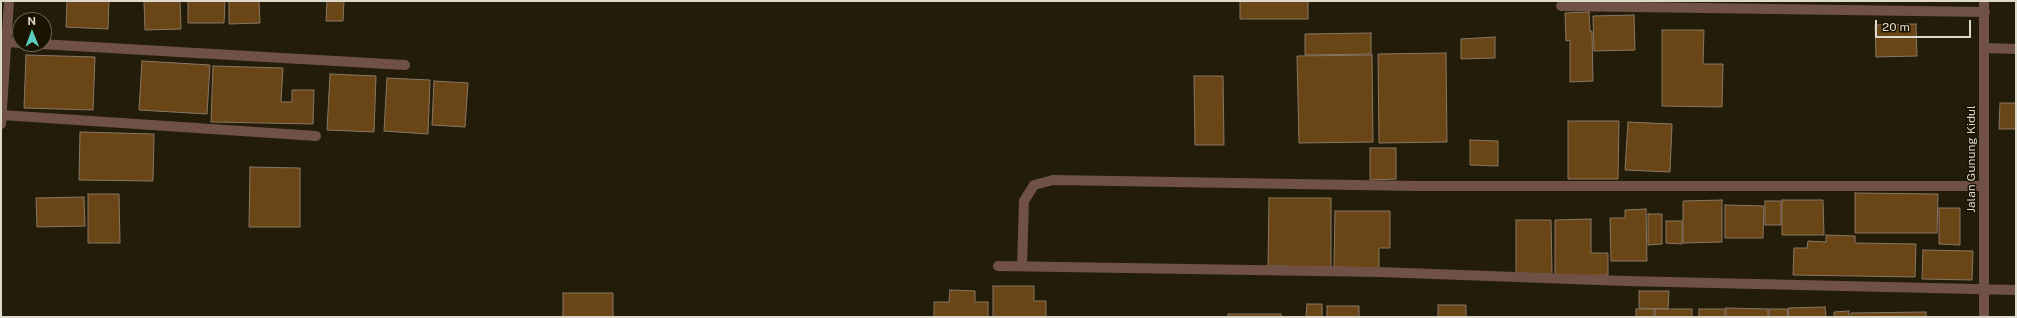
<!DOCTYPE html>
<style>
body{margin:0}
#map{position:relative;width:2017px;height:318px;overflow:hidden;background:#231c08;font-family:"Public Sans",sans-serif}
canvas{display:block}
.frame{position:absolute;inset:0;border:2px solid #ded9cd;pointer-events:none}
.north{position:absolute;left:12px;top:12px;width:40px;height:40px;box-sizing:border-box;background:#1a1302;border:1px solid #686253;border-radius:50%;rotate:359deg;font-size:11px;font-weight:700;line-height:16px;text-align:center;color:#ded9cd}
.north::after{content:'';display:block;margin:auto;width:14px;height:18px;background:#59cebe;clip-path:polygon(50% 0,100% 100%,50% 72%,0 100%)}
.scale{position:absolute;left:1875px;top:20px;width:96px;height:18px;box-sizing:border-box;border:2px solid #ded9cd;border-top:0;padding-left:5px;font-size:12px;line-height:14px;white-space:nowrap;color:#ded9cd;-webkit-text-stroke:3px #1a1302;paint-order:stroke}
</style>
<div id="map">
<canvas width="2017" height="318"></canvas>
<div class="frame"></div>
<div class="north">N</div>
<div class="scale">20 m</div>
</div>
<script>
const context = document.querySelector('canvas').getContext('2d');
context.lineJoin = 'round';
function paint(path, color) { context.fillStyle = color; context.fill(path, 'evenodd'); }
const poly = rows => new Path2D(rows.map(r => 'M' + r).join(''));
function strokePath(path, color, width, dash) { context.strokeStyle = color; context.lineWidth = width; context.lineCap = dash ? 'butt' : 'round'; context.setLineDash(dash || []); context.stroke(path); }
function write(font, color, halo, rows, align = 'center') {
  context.font = font + ' "Public Sans",sans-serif'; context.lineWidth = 3; context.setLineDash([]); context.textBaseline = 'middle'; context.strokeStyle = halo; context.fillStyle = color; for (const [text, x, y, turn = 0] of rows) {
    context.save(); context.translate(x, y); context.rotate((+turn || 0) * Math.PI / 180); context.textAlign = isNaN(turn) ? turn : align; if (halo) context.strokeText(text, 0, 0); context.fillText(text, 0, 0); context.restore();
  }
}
const building = poly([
 [67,1,109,1,108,29,66,27,67,1],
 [144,1,180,1,181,29,145,30,144,1],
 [188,1,225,1,224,23,188,23,188,1],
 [229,1,259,1,260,23,229,24,229,1],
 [327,1,344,1,343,21,326,21,327,1],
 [1240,1,1308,1,1308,19,1240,19,1240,1],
 [1589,12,1590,31,1592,31,1593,81,1570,82,1570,40,1566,41,1565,13,1589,12],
 [1634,15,1635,50,1594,51,1593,16,1634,15],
 [1916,24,1917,56,1876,57,1875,25,1916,24],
 [1662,30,1704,30,1703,64,1723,64,1722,107,1662,106,1662,30],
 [1371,33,1371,54,1305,55,1305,34,1371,33],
 [1495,37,1495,58,1461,59,1461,39,1495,37],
 [1446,53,1447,142,1379,143,1378,54,1446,53],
 [26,55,95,57,93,110,24,108,26,55],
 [1372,55,1373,142,1299,143,1297,56,1372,55],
 [142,61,210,65,207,114,139,110,142,61],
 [213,66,283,68,281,102,292,102,292,90,314,90,313,124,211,122,213,66],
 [330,74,376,76,374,132,327,130,330,74],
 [1194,76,1223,76,1224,145,1195,145,1194,76],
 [387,78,430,80,428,134,384,131,387,78],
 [434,81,468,83,465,127,432,125,434,81],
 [2000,103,2016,103,2016,129,1999,129,2000,103],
 [1568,121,1619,121,1618,179,1568,179,1568,121],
 [1628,122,1672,124,1670,172,1625,170,1628,122],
 [80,132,154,134,153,181,79,180,80,132],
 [1470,140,1498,141,1498,166,1470,165,1470,140],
 [1370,148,1396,148,1396,179,1370,180,1370,148],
 [250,167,300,168,300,227,249,227,250,167],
 [1855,193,1938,194,1937,233,1855,233,1855,193],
 [88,194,119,194,120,243,88,243,88,194],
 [84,197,85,226,37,227,36,198,84,197],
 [1269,198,1331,198,1331,267,1268,266,1269,198],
 [1722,200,1722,242,1683,243,1683,201,1722,200],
 [1782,200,1823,200,1824,235,1782,235,1782,200],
 [1765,201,1781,201,1781,225,1765,225,1765,201],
 [1725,205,1764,206,1763,238,1725,238,1725,205],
 [1939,208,1960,208,1960,245,1939,244,1939,208],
 [1646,209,1647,261,1611,261,1610,218,1625,218,1625,210,1646,209],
 [1335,211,1390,211,1390,248,1379,248,1379,268,1334,267,1335,211],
 [1648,214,1662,214,1662,244,1648,245,1648,214],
 [1591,219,1591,253,1608,253,1608,275,1555,276,1555,220,1591,219],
 [1516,220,1551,220,1552,274,1516,275,1516,220],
 [1666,221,1682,221,1682,244,1666,243,1666,221],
 [1826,235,1855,236,1855,243,1916,244,1915,277,1793,275,1794,248,1807,248,1808,241,1826,242,1826,235],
 [1923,250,1973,251,1972,280,1922,279,1923,250],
 [993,286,1034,286,1034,301,1046,301,1046,317,993,317,993,286],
 [950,290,975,291,975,302,988,302,988,317,934,317,934,302,949,302,950,290],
 [1639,291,1669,291,1668,309,1639,308,1639,291],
 [563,293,613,293,613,317,563,317,563,293],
 [1307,304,1322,304,1322,317,1285,317,1306,317,1307,304],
 [1438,305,1466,305,1466,317,1438,317,1438,305],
 [1327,306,1359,306,1359,317,1327,317,1327,306],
 [1825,307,1826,317,1789,317,1788,308,1825,307],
 [1726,308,1768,309,1768,317,1726,317,1726,308],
 [1636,309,1654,309,1654,317,1636,317,1636,309],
 [1655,309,1692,309,1692,317,1655,317,1655,309],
 [1699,309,1725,309,1725,317,1699,317,1699,309],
 [1769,309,1787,309,1788,317,1769,317,1769,309],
 [1849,311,1849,317,1834,317,1834,312,1849,311],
 [1926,312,1926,317,1851,317,1851,313,1926,312],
 [1228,314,1281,314,1281,317,1228,317,1228,314]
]);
const minor = poly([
 [1561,6,1985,12],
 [8,42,20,43],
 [40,44,405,65],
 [1985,48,2016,49],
 [2,115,316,136],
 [1,124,9,1],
 [998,266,1379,272,1626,281,2016,290],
 [1022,266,1024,201,1034,185,1053,180,1417,186,1983,186],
 [1984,317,1984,1]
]);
const streetNames = [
 ["Jalan Gunung Kidul",1971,159,-90]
];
paint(building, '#6a4516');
strokePath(building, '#897765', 1);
strokePath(minor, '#6f5245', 10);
write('12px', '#ded9cd', '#1a1302', streetNames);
</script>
